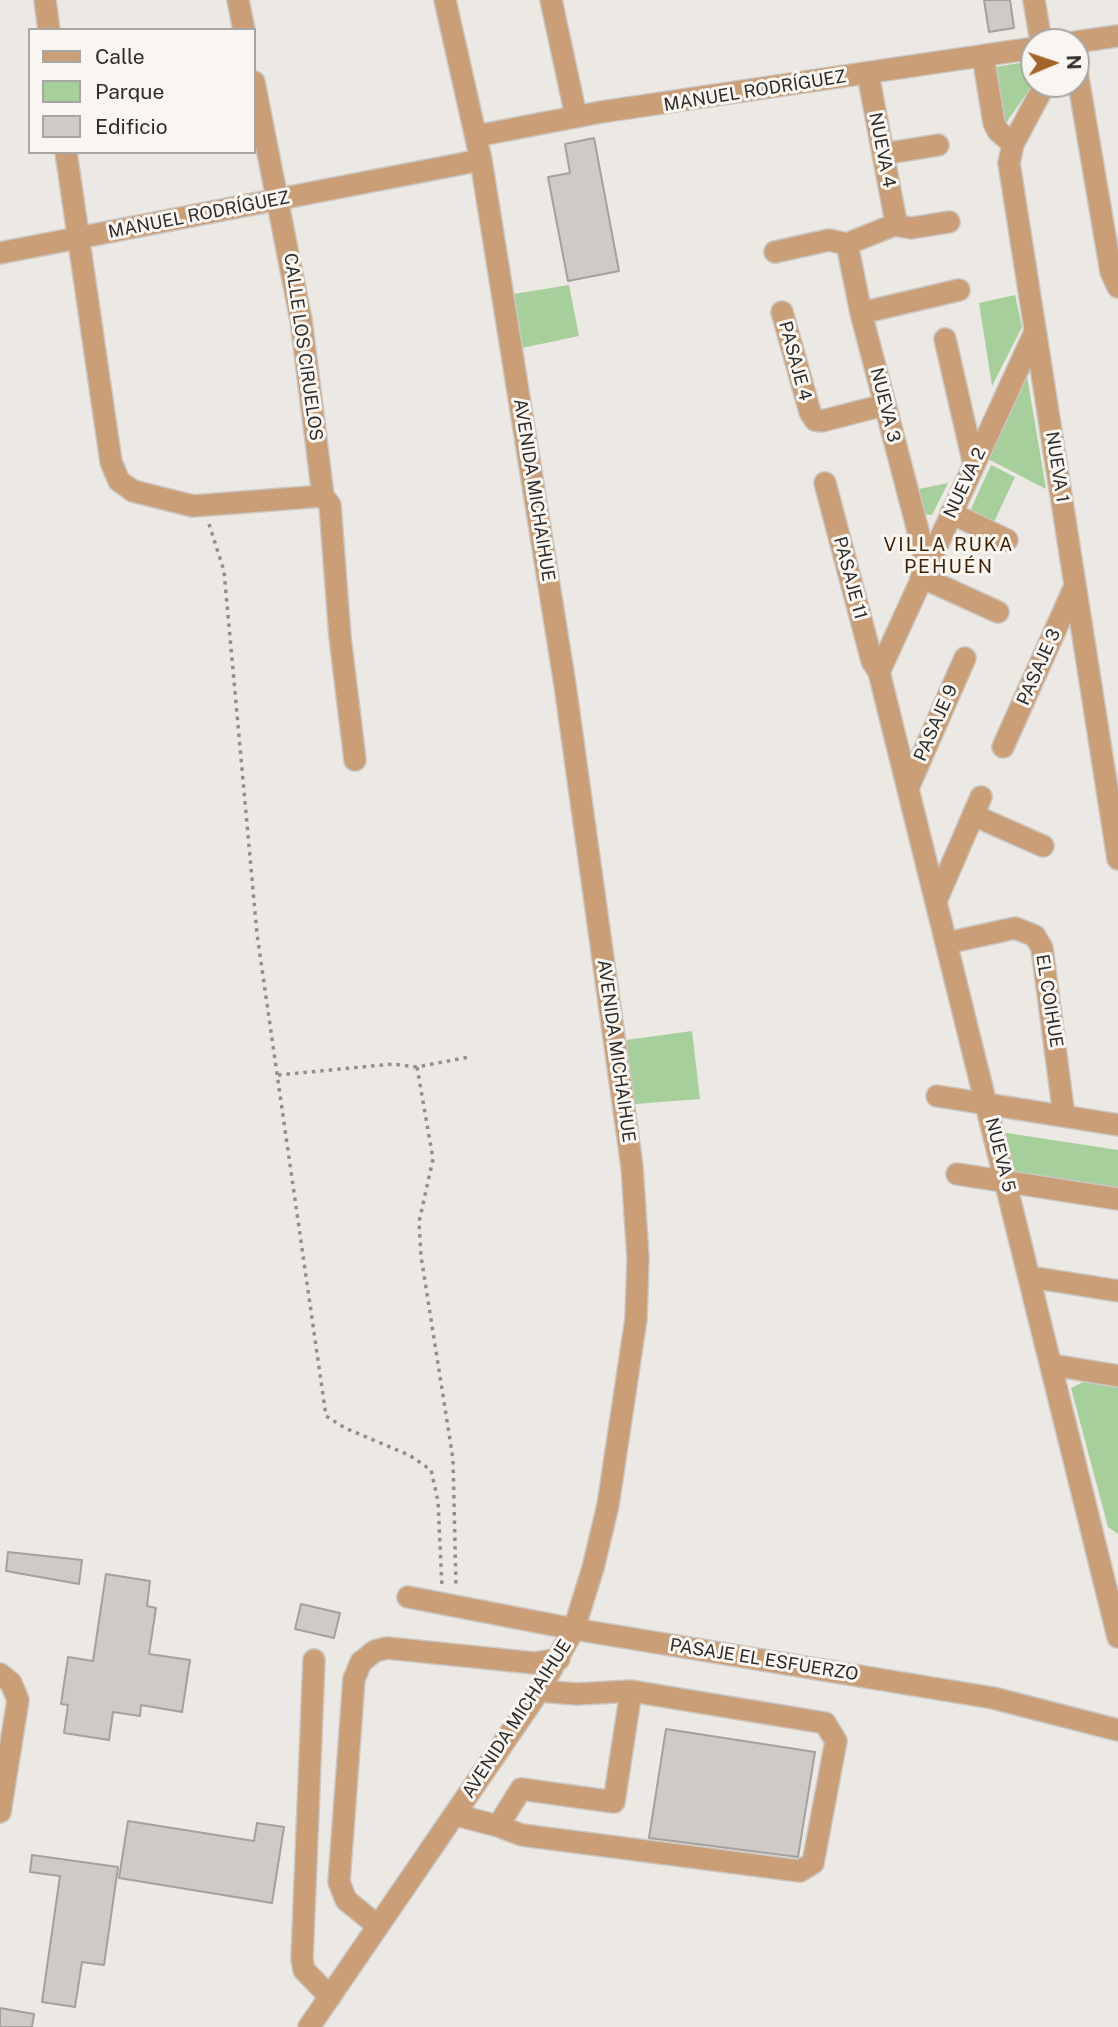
<!DOCTYPE html>
<meta charset="utf-8">
<style>
body{margin:0}
#map{position:relative;width:1118px;height:2027px;overflow:hidden;background:#ece8e3;font-family:"Public Sans",sans-serif}
canvas{display:block}
.legend{position:absolute;left:28px;top:28px;width:228px;height:126px;box-sizing:border-box;background:#f9f6f1;border:2px solid #a8a6a2;margin:0;padding:9px 12px;list-style:none;font-size:21px;color:#2e2d2b}
.legend li{display:flex;align-items:center;gap:14px;height:35px}
.legend b{width:35px;border:2px solid #a8a6a2}
.north{position:absolute;left:1020px;top:28px;width:70px;height:70px;box-sizing:border-box;background:#f9f6f1;border:2px solid #a8a6a2;border-radius:50%;rotate:88deg;font-size:19px;font-weight:700;line-height:28px;text-align:center;color:#2e2d2b}
.north::after{content:'';display:block;margin:auto;width:24px;height:32px;background:#a26429;clip-path:polygon(50% 0,100% 100%,50% 72%,0 100%)}
</style>
<div id="map">
<canvas width="1118" height="2027"></canvas>
<ul class="legend">
<li><b style="height:9px;background:#ca9e77"></b>Calle</li>
<li><b style="height:19px;background:#a7cf9c"></b>Parque</li>
<li><b style="height:19px;background:#cecac6"></b>Edificio</li>
</ul>
<div class="north">N</div>
</div>
<script>
const context = document.querySelector('canvas').getContext('2d');
context.lineJoin = 'round';
function paint(path, color) { context.fillStyle = color; context.fill(path, 'evenodd'); }
const poly = rows => new Path2D(rows.map(r => 'M' + r).join(''));
function strokePath(path, color, width, dash) { context.strokeStyle = color; context.lineWidth = width; context.lineCap = dash ? 'butt' : 'round'; context.setLineDash(dash || []); context.stroke(path); }
function write(font, color, halo, rows, align = 'center') {
  context.font = font + ' "Public Sans",sans-serif'; context.lineWidth = 6; context.setLineDash([]); context.textBaseline = 'middle'; context.strokeStyle = halo; context.fillStyle = color; for (const [text, x, y, turn = 0] of rows) {
    context.save(); context.translate(x, y); context.rotate((+turn || 0) * Math.PI / 180); context.textAlign = isNaN(turn) ? turn : align; if (halo) context.strokeText(text, 0, 0); context.fillText(text, 0, 0); context.restore();
  }
}
const green = poly([
 [1026,62,1031,87,1006,123,999,120,989,68],
 [569,285,579,336,522,348,514,294],
 [1015,295,1022,327,992,386,979,303],
 [1027,376,1046,489,988,459],
 [991,465,1015,477,994,522,970,511],
 [948,483,932,515,925,514,919,489],
 [692,1031,700,1099,635,1104,626,1040],
 [1007,1133,1118,1150,1118,1191,1017,1173,1011,1170,1001,1135],
 [1083,1382,1118,1388,1118,1534,1108,1527,1071,1388]
]);
const building = poly([
 [984,0,1010,0,1014,28,989,32,984,0],
 [594,138,619,271,568,281,548,177,570,173,565,144,594,138],
 [8,1552,82,1560,79,1584,6,1571,8,1552],
 [106,1574,150,1581,147,1606,156,1608,149,1654,190,1660,182,1712,141,1705,140,1716,113,1712,109,1740,64,1733,68,1705,61,1704,68,1657,93,1661,106,1574],
 [301,1604,340,1613,334,1638,295,1629,301,1604],
 [666,1729,815,1752,798,1857,649,1838,666,1729],
 [128,1821,254,1841,257,1823,284,1827,272,1903,119,1878,128,1821],
 [32,1855,118,1867,104,1965,82,1962,75,2007,42,2002,60,1876,30,1872,32,1855],
 [0,2008,34,2014,32,2027,0,2027,0,2008]
]);
const path = poly([
 [209,524,224,571,257,934,326,1416,345,1428,409,1455,431,1470,438,1501,442,1587],
 [417,1067,433,1159,419,1222,421,1256,453,1459,456,1587],
 [278,1075,393,1064,417,1067,469,1057]
]);
const minor = poly([
 [45,0,49,30],
 [238,0,244,30],
 [551,0,576,116],
 [1034,0,1041,42],
 [1076,42,1118,36],
 [983,56,994,123,998,131,1013,144],
 [1076,66,1111,272,1118,287],
 [868,74,895,217,894,225],
 [254,82,301,320,323,496],
 [1045,84,1013,144,1009,163,1118,859],
 [476,136,601,112,1034,48],
 [66,152,111,462,119,481,133,491,193,506,323,496],
 [883,154,938,145],
 [894,225,911,228,949,222],
 [847,244,861,313,927,565],
 [775,252,829,240,847,244,894,225],
 [0,253,481,160],
 [782,312,810,412,815,420,822,421,884,405],
 [861,313,959,290],
 [945,339,974,465],
 [825,483,872,661,879,672,1118,1637],
 [323,496,330,505,340,637,355,760],
 [951,513,1007,540],
 [921,577,998,612],
 [879,672,1035,332],
 [1003,747,1075,586],
 [908,788,965,658],
 [973,815,1043,846],
 [936,901,981,797],
 [947,943,1015,928,1035,936,1042,948,1064,1116],
 [937,1096,1118,1125],
 [957,1174,1118,1199],
 [1030,1277,1118,1291],
 [1052,1365,1118,1376],
 [408,1597,574,1629,993,1698,1118,1730],
 [314,1660,302,1959,304,1970,330,1997],
 [0,1674,11,1683,18,1700,0,1812],
 [456,1815,498,1826,521,1789,614,1802,631,1691,577,1694,539,1691],
 [498,1826,522,1835,800,1871,813,1863,836,1741,825,1723,631,1691],
 [378,1926,346,1900,339,1882,354,1679,361,1662,375,1651,387,1648,534,1663,559,1659],
 [309,2027,539,1691,574,1629,593,1568,608,1505,636,1319,638,1258,632,1167,565,685,481,160,445,0]
]);
const streetNames = [
 ["MANUEL RODRÍGUEZ",755,91,-9],
 ["NUEVA 4",882,150,79],
 ["MANUEL RODRÍGUEZ",199,215,-11],
 ["CALLE LOS CIRUELOS",303,347,82],
 ["PASAJE 4",795,361,75],
 ["NUEVA 3",885,405,76],
 ["NUEVA 1",1057,467,81],
 ["NUEVA 2",965,483,-65],
 ["AVENIDA MICHAIHUE",534,490,81],
 ["PASAJE 11",850,578,75],
 ["PASAJE 3",1039,667,-66],
 ["PASAJE 9",936,723,-66],
 ["EL COIHUE",1049,1001,81],
 ["AVENIDA MICHAIHUE",616,1051,82],
 ["NUEVA 5",1000,1155,76],
 ["PASAJE EL ESFUERZO",764,1660,9],
 ["AVENIDA MICHAIHUE",517,1719,-57]
];
const neighbourhoodNames = [
 ["VILLA RUKA",949,545],
 ["PEHUÉN",949,567]
];
paint(green, '#a7cf9c');
paint(building, '#cecac6');
strokePath(building, '#a4a09c', 2);
strokePath(minor, '#cac6c2', 24);
strokePath(path, '#918f8b', 3.5, [3.5, 5]);
strokePath(minor, '#ca9e77', 21);
write('18px', '#2e2d2b', '#f9f6f1', streetNames);
context.letterSpacing = '2px';
write('19px', '#402306', '#f9f6f1', neighbourhoodNames);
context.letterSpacing = '0px';
</script>
